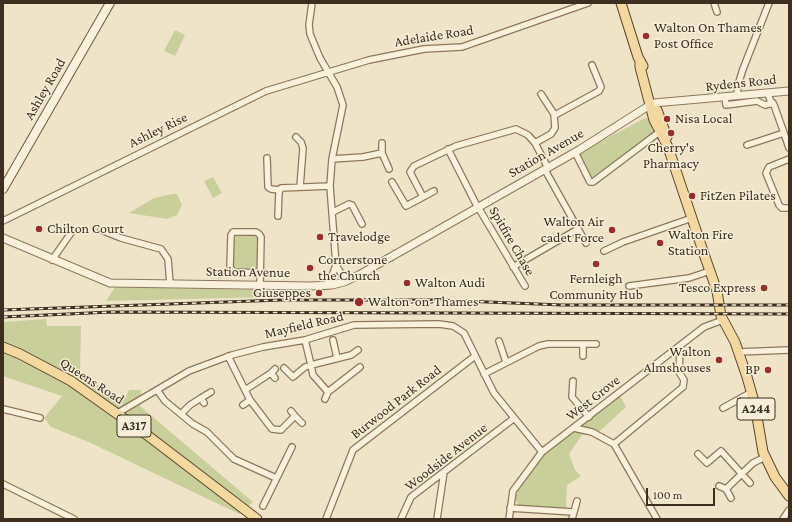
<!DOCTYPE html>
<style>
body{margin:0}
#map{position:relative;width:792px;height:522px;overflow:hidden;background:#f0e4c8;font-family:"Crimson Pro",serif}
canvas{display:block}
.frame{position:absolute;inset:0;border:4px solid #3d2e20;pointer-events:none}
.scale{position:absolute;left:646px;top:488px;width:69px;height:18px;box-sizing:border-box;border:2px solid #3d2e20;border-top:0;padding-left:5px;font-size:12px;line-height:14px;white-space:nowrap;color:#3d2e20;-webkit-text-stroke:3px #f7eed8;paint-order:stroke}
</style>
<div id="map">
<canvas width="792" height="522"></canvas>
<div class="frame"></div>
<div class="scale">100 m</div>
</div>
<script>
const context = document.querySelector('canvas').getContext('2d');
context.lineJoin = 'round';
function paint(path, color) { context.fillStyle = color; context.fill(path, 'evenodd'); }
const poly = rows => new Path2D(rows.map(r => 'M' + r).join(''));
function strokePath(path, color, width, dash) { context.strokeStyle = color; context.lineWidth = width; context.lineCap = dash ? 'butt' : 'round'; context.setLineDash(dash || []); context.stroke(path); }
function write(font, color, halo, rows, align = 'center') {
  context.font = font + ' "Crimson Pro",serif'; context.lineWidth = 3; context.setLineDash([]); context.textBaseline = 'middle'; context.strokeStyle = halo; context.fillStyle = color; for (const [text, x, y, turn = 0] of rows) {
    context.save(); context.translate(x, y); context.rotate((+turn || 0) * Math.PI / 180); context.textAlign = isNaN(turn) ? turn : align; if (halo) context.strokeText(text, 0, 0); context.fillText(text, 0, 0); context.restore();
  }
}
const green = poly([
 [175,30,185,35,175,56,164,51],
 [645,118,648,118,654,133,591,178,579,153],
 [213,177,222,193,213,198,204,181],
 [172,194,177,194,182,205,177,215,167,219,129,213,154,198],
 [234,234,258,235,258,269,256,271,235,271,232,268],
 [115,287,312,291,312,296,106,301],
 [46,319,47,326,81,326,80,377,120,396,126,396,129,390,141,390,140,406,253,502,239,514,91,443,51,427,44,418,62,396,3,376,3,322],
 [619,394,626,407,600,431,582,435,569,454,575,470,581,476,567,485,566,508,518,505,515,498,523,480,543,455]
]);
const minor = poly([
 [312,3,309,25,310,34,320,58,337,87,343,105,332,159,330,186,336,265,331,279,325,286],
 [714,3,717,12],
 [737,96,738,85,743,69,769,3],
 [725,98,726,105,757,101,765,105,773,103],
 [555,115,599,91,601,87,592,65],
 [784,133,789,148],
 [296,137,301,142,303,148,300,187],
 [382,143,382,153,389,169],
 [535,143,551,134,555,128,554,114,541,94],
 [747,145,784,133,774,105,770,100,768,93],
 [448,149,478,208],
 [575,152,590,182,593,182,662,130],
 [267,158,268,187,271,189,280,190],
 [332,159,363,157,382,153],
 [789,159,769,167,766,173,779,205,782,208,789,208],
 [545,170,586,243],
 [392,182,406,206,423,197,410,172,414,166,456,146,516,129,528,135,535,143,548,168],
 [423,197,434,191],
 [478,207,525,286],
 [333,212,349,204,352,205,362,224],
 [278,216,279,192,281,188,330,186],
 [3,221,266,91,369,60,424,49,462,47,588,3],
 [101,230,121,238,161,249,168,259,170,284],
 [604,251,623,242,692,218],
 [52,260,73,230],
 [336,265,342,275,349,280],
 [513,267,578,229],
 [260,285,261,237,259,234,256,232,233,232,231,235,230,267,232,270,235,272,260,273],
 [629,286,689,278,710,271],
 [333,340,337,358],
 [499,341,506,362],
 [738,352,789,350],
 [228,356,245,390,271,373],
 [583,356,583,344],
 [284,368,293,377,305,367,311,365,305,340],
 [484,374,539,346,548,344,596,344],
 [275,378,271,373,275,369],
 [573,381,572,397,589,417],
 [157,390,165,401,193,424,207,432,234,459,276,478],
 [245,390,250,400,272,429,281,430,295,416,291,411],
 [328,392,313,375,311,365,351,355,358,350],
 [325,399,328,392,360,367],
 [204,403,201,398,211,392],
 [243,405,250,400],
 [723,408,752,392],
 [3,409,40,418],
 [116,414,189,371,232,355,263,347,305,340,354,325,439,324,453,326,464,333,494,393,542,452],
 [181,414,190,405,201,398],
 [295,416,302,423],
 [574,428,592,432,614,444,657,519],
 [614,444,683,387,684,380,679,372,680,351,678,347],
 [698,454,707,463,721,451,750,483],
 [3,484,74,519],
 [719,486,726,489,753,463,765,457],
 [726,489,731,498],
 [263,506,292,447],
 [510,508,573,512],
 [326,519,353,450,475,356],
 [401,519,411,497,513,419],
 [437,519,444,472],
 [509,519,513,491,542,452,704,327,723,320],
 [572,519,577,501],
 [783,519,789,510]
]);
const tertiary = poly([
 [654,103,789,91],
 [3,238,110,283,311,286,332,285,344,282,359,275,579,150,650,105]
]);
const secondary = poly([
 [3,189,110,3]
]);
const primary = poly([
 [621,3,638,57,643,66],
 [640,61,640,67,654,120,668,147,705,257,717,291,721,316,735,342,747,377,755,405,763,452,775,477,789,496],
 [657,110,667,137],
 [3,347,20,354,71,381,147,435,257,519]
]);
const rail = poly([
 [3,310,281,300,438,300,562,305,789,305],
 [3,317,111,312,789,314]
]);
const markers = [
 [646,36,4,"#9e2a2b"],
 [667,119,4,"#9e2a2b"],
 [671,133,4,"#9e2a2b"],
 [692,196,4,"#9e2a2b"],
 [39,229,4,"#9e2a2b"],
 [612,230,4,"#9e2a2b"],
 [320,237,4,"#9e2a2b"],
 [660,243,4,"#9e2a2b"],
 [596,264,4,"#9e2a2b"],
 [310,268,4,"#9e2a2b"],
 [407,283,4,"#9e2a2b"],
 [764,288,4,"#9e2a2b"],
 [319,293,4,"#9e2a2b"],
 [359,302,5,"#9e2a2b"],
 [719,360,4,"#9e2a2b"],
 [768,370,4,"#9e2a2b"]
];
const shields = [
 [756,409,38],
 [134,426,34]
];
const shieldNames = [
 ["A244",756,409],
 ["A317",134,426]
];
const poiNames = [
 ["Walton On Thames",654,28],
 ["Post Office",654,44],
 ["Nisa Local",675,119],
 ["Cherry's",671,148,"center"],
 ["Pharmacy",671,164,"center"],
 ["FitZen Pilates",700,196],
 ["Walton Air",604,222,"right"],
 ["cadet Force",604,238,"right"],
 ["Chilton Court",47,229],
 ["Walton Fire",668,235],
 ["Station",668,251],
 ["Travelodge",328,237],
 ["Cornerstone",318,260],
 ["the Church",318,276],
 ["Fernleigh",596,279,"center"],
 ["Community Hub",596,295,"center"],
 ["Walton Audi",415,283],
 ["Tesco Express",756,288,"right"],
 ["Giuseppes",311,293,"right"],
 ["Walton-on-Thames",368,302],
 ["Walton",711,352,"right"],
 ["Almshouses",711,368,"right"],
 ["BP",760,370,"right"]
];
const streetNames = [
 ["Adelaide Road",434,36,-9],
 ["Rydens Road",741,83,-6],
 ["Ashley Road",45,89,-60],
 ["Ashley Rise",158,130,-26],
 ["Station Avenue",546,153,-30],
 ["Spitfire Chase",512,241,60],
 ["Station Avenue",248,272,1],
 ["Mayfield Road",304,325,-13],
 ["Queens Road",92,381,33],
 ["West Grove",593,398,-38],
 ["Burwood Park Road",396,402,-38],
 ["Woodside Avenue",446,457,-38]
];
paint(green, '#c9cf9b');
strokePath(minor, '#8d765c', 8);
strokePath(tertiary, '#8d765c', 9);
strokePath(secondary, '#6f573f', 10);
strokePath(primary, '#5b4430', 11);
strokePath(minor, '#faf1dc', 5.5);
strokePath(tertiary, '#faf1dc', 7);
strokePath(secondary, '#faf1dc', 8);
strokePath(primary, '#f3d9a0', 9);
strokePath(rail, '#3d2e20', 3);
strokePath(rail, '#f7eed8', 1.5, [4.5]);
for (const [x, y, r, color] of markers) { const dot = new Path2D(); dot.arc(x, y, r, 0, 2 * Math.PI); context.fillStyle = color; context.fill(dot); strokePath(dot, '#f7eed8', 1.5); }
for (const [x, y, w] of shields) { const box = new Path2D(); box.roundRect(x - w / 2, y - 11, w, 22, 3); context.fillStyle = '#f7eed8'; context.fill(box); strokePath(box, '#3d2e20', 1); }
write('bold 13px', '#3d2e20', null, shieldNames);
write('14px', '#3d2e20', '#f7eed8', poiNames, 'left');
write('14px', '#3d2e20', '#f7eed8', streetNames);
</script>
